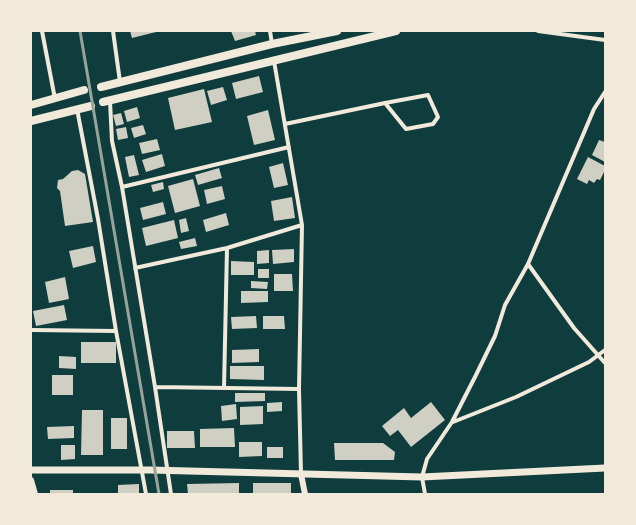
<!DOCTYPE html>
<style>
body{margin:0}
#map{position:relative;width:636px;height:525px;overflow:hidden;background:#0f3d3e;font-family:Karla,sans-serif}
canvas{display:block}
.frame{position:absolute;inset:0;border:32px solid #f1e9da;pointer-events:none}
</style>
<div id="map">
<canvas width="636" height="525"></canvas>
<div class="frame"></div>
</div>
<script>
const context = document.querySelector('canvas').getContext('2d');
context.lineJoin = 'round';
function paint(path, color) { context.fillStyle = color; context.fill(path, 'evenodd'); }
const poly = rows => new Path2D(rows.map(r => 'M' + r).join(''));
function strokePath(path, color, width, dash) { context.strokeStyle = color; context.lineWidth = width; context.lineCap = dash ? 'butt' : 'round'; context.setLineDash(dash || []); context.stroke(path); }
const building = poly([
 [130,31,156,31,156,32,132,38],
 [231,31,255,31,256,35,235,41],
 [259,76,263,92,236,99,232,83],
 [223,87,227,100,211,105,207,91],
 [204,89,212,122,175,130,168,98],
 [137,107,140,118,127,122,124,111],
 [268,110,275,140,254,145,247,116],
 [121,113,124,124,116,126,113,115],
 [143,125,146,134,134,138,131,128],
 [126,127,128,138,118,140,116,129],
 [157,139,160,150,142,154,139,143],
 [599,140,605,142,605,162,592,155],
 [162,154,165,166,146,172,142,160],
 [134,155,139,175,129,177,125,157],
 [588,157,605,166,605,170,600,180,597,179,594,183,589,180,587,184,577,179],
 [283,163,288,185,274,188,269,167],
 [219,168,222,178,198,185,195,175],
 [78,170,85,174,93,222,65,226,60,191,57,188,58,180,63,179,72,171],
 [193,179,200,206,175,213,168,186],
 [163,182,164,189,153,192,151,185],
 [222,186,225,199,207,204,204,190],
 [292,197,295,218,274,221,271,201],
 [163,202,166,214,143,220,140,208],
 [226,213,229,225,206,232,203,220],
 [186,218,189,231,181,233,179,220],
 [174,220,178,238,146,246,142,228],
 [195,238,197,246,181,249,179,242],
 [93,246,96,262,73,268,69,251],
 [294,249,294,262,273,264,272,250],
 [269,250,269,263,257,264,257,251],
 [231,261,254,262,254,275,231,275],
 [258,269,269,269,269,278,258,278],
 [274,274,292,274,293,291,274,291],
 [65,277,69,299,49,303,45,282],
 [251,281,268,282,267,289,251,288],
 [241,291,268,291,268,302,241,303],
 [64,305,67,320,36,326,33,311],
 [256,316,257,328,232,329,231,317],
 [263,316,284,316,285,329,263,329],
 [81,342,116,342,116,363,81,363],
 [259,349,259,362,232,363,232,350],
 [59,356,76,357,76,369,59,368],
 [230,366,264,366,264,380,230,379],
 [52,375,73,375,73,395,52,395],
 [235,393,265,393,265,401,235,402],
 [282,402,282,411,267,412,267,403],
 [431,402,445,420,411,447,398,430,390,436,382,426,404,408,411,418],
 [236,404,237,419,222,421,221,406],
 [263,406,263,424,240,425,240,407],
 [82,410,103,410,103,455,81,455],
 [111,418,127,418,127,449,111,449],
 [74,426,74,438,48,439,47,427],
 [234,428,235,447,200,447,200,429],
 [167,431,194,431,195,448,167,448],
 [239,442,262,442,262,456,239,457],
 [334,443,383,443,395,452,394,460,335,460],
 [61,445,75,445,75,459,61,460],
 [267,447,283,447,283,458,267,458],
 [239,483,239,494,188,494,187,484],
 [253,483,291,483,291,494,253,494],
 [139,484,139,494,118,494,118,485],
 [50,490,73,490,73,494,50,494]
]);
const minor = poly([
 [42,31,55,99],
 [113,31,120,82],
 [270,31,272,44],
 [538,31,605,40],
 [274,61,302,225,299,389,301,474],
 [110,101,112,141,122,187,155,387,171,494],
 [285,124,385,103,428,95,438,117,433,124,406,129,385,103],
 [122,187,289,147],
 [528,264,574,328,605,363],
 [135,268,227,248,302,225],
 [31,330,116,331,98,219,77,109],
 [116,331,146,494],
 [155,387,299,389],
 [224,388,227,248],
 [453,422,516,397,589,362,605,350],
 [425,494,422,477,427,459,452,422,476,375,495,336,505,305,528,264,594,109,605,92]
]);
const tertiary = poly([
 [301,474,305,494],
 [31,480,35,494]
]);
const secondary = poly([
 [31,470,150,470,422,477,605,468]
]);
const trunk = poly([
 [101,87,272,44,337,31],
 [103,102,396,31],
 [31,105,84,90],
 [31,121,91,106]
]);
const rail = poly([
 [80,31,159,494]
]);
paint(building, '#cfcfc3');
strokePath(minor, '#f1e9da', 4);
strokePath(tertiary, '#f1e9da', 6);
strokePath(secondary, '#f1e9da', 7);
strokePath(trunk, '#f1e9da', 8);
strokePath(rail, '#97a49c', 3);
</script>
